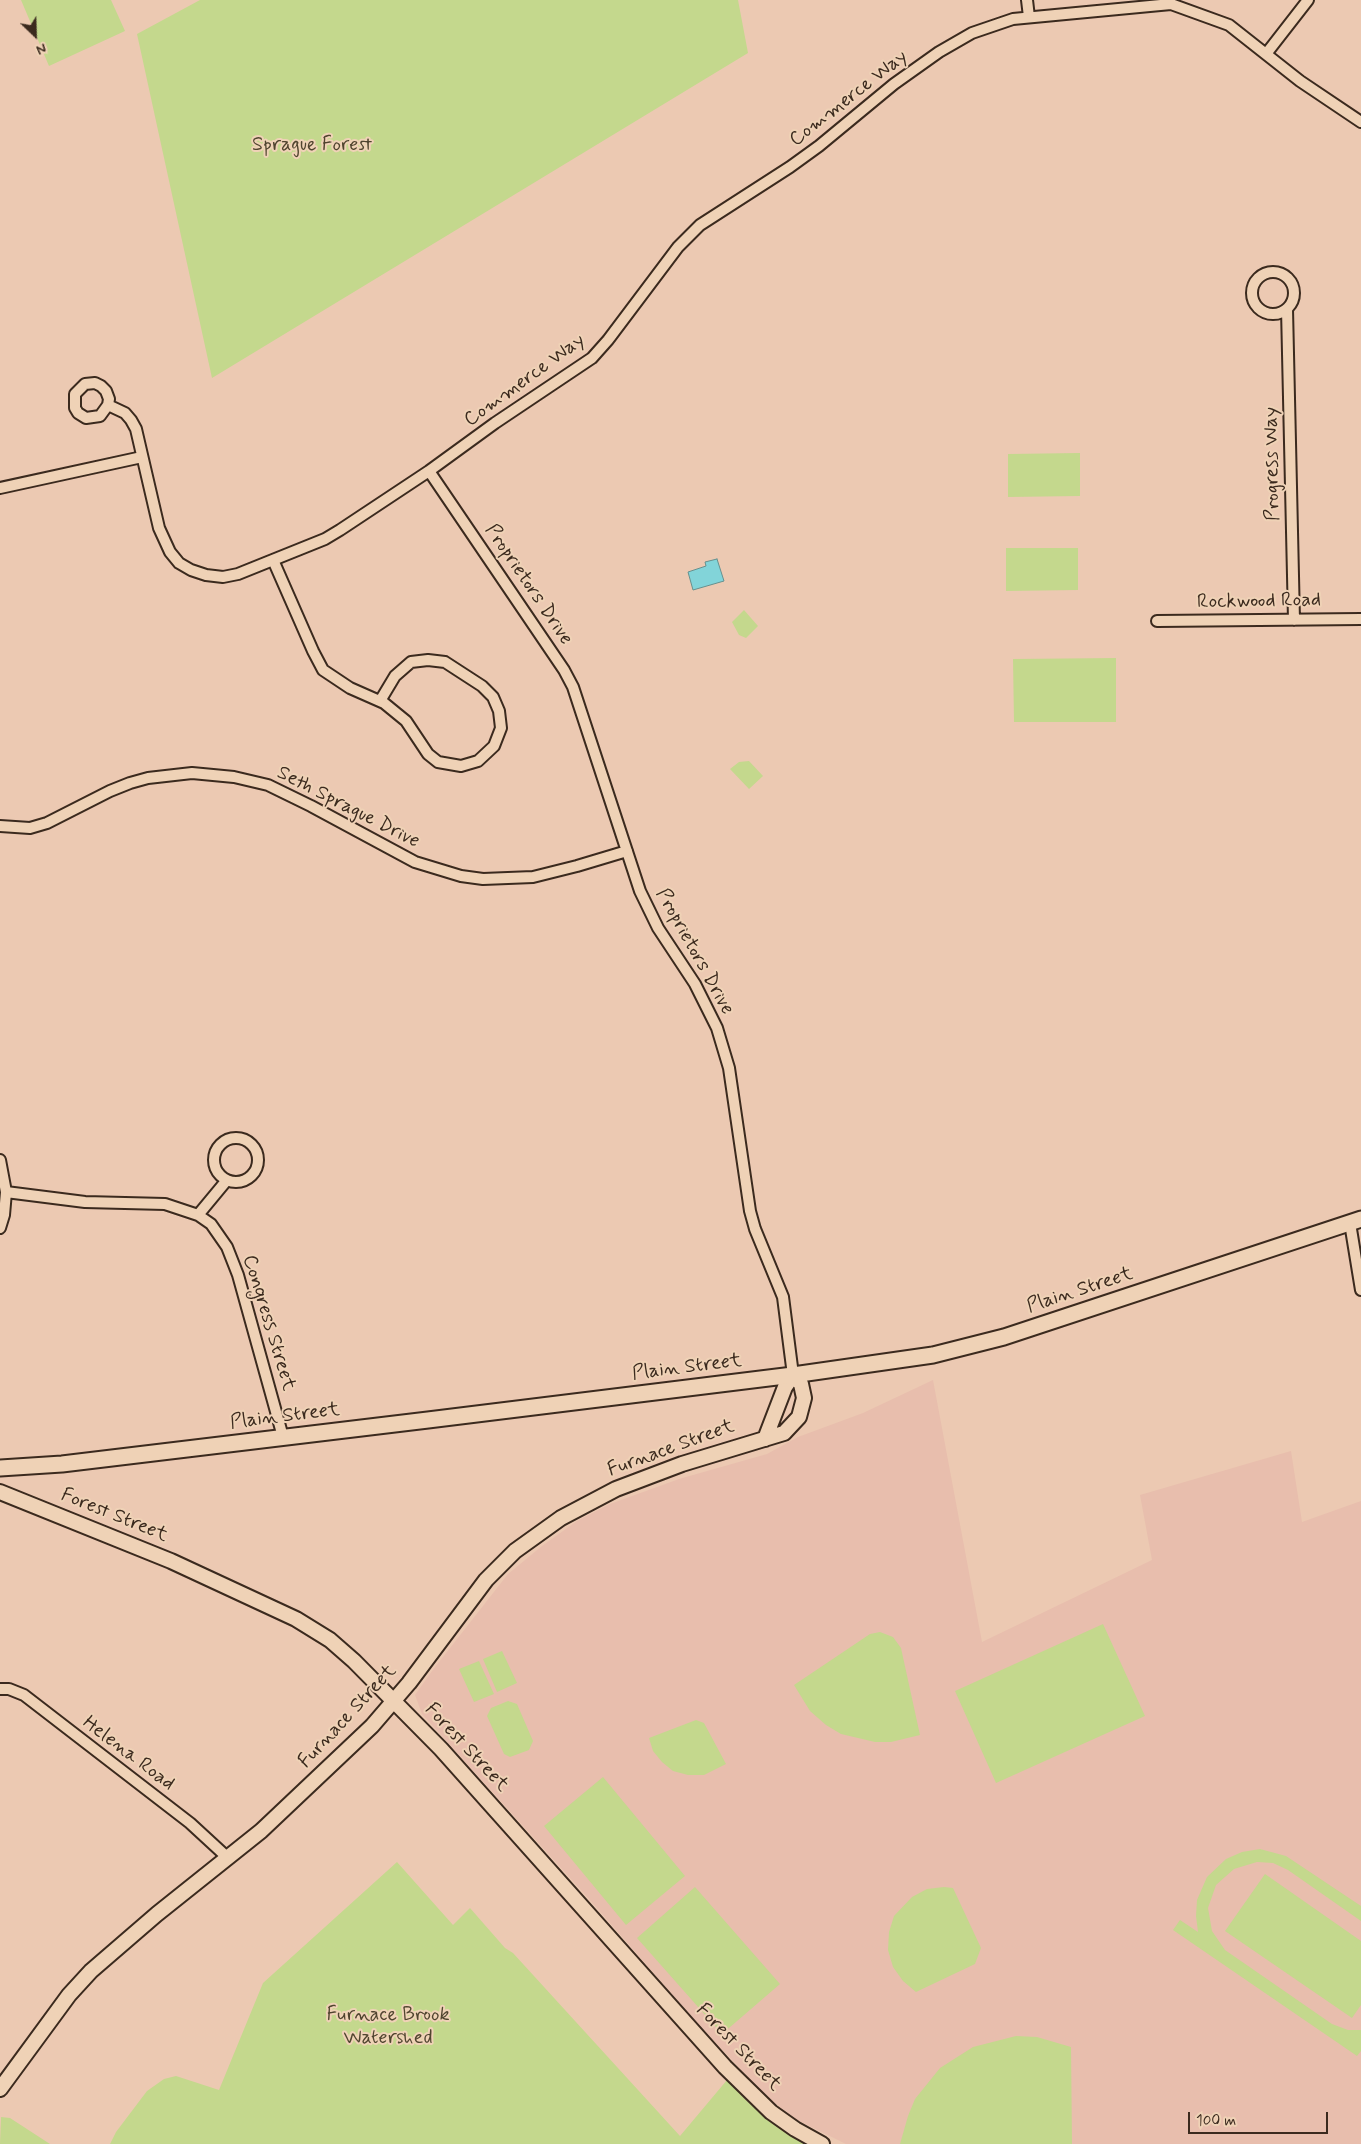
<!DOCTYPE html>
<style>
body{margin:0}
#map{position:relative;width:1361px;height:2144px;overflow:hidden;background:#ecc9b2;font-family:Mynerve,sans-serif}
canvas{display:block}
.north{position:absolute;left:10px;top:10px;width:50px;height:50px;-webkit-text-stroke:4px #efd2b6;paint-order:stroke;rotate:156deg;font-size:14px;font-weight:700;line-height:20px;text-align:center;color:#3b2a1e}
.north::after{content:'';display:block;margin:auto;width:18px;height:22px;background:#3b2a1e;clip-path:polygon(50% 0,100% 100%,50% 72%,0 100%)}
.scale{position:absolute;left:1188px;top:2112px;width:140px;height:22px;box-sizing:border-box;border:2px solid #3b2a1e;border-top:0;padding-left:6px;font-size:15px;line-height:18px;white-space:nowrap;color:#3b2a1e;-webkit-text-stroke:4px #efd2b6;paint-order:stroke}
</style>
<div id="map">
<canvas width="1361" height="2144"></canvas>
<div class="north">N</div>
<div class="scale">100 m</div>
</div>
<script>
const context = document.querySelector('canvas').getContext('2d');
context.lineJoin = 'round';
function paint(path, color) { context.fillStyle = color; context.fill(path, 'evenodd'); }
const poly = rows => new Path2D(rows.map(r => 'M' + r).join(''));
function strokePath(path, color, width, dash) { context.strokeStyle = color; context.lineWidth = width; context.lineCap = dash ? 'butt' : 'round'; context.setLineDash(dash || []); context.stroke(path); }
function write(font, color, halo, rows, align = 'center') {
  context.font = font + ' Mynerve,sans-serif'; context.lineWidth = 4; context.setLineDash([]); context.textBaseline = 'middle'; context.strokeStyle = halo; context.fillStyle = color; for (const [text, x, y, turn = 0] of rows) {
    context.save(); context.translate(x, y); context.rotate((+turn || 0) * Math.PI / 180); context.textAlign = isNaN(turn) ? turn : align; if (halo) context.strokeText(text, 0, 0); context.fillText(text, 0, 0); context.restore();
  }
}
const built = poly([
 [933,1380,982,1642,1152,1560,1140,1495,1291,1451,1302,1522,1361,1501,1361,2144,846,2144,797,2120,767,2097,699,2025,589,1899,422,1714,415,1695,432,1671,508,1574,542,1546,577,1521,610,1504,679,1479,767,1454,798,1437,863,1413]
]);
const green = poly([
 [21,0,111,0,125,31,49,66],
 [200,0,738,0,748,53,212,378,137,34],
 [1080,453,1080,496,1008,497,1008,454],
 [1006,548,1078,548,1078,590,1006,591],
 [744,610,758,626,746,638,739,635,732,622],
 [1116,658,1116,722,1014,722,1013,659],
 [749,761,763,776,749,789,730,769,739,762],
 [1103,1624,1145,1716,996,1783,955,1691],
 [880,1632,893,1637,901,1648,920,1735,891,1742,875,1742,841,1734,826,1725,810,1711,794,1685,870,1634],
 [502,1651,517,1683,497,1692,483,1659],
 [479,1661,494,1694,474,1702,459,1669],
 [508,1701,517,1704,533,1741,529,1750,510,1757,504,1754,487,1716,491,1708],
 [696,1720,704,1723,726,1764,704,1775,688,1775,673,1771,662,1762,653,1751,649,1738],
 [603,1777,685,1876,626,1925,544,1826],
 [1260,1849,1286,1856,1361,1906,1361,1921,1288,1870,1273,1863,1257,1862,1234,1869,1216,1885,1208,1908,1212,1931,1225,1950,1332,2024,1348,2030,1361,2030,1361,2051,1357,2056,1173,1930,1180,1920,1198,1932,1196,1916,1197,1900,1207,1877,1226,1859,1242,1852],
 [397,1862,453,1925,470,1908,505,1948,513,1953,680,2136,727,2080,748,2102,789,2134,809,2144,110,2144,116,2132,147,2091,164,2079,176,2076,219,2090,263,1983],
 [1265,1874,1361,1941,1361,2005,1352,2018,1225,1931],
 [695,1887,780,1984,722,2034,637,1938],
 [944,1887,953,1888,981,1948,975,1964,916,1992,903,1981,893,1967,888,1950,889,1932,894,1916,912,1897,927,1889],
 [1016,2036,1037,2037,1071,2047,1072,2144,900,2144,908,2116,915,2099,940,2068,973,2047],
 [1,2117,10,2118,50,2144,0,2144]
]);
const water = poly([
 [717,559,724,581,693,590,688,572,706,566,705,562,717,559]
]);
const street = poly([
 [1027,0,1029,17],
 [1266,54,1308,0],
 '1252 293a21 21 0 1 1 42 0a21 21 0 1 1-42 0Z',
 [1287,309,1294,620],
 [108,405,100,416,86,418,78,413,75,408,75,394,85,384,95,383,101,386,106,391,109,399,108,405,125,413,131,420,136,429,159,528,170,552,179,563,191,570,206,575,223,577,238,574,325,539,340,530,429,471,495,423,592,358,608,340,678,247,700,225,790,167,819,146,894,84,939,52,972,33,1013,19,1171,4,1229,25,1300,81,1361,122],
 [429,471,564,670,573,687,640,891,658,928,695,984,717,1028,729,1068,750,1211,755,1229,783,1297,793,1375],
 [0,488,142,457],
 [273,560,313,651,323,670,350,688,384,703,406,721,428,754,438,762,461,766,478,761,494,746,501,728,499,711,493,697,482,686,445,662,428,660,411,662,395,676,380,701],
 [1157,621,1361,619],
 [0,826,30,828,47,823,110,791,130,783,148,778,192,773,234,777,268,785,311,806,415,862,461,876,483,879,533,877,577,866,627,851],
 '214 1160a22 22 0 1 1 44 0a22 22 0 1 1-44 0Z',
 [0,1160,6,1192,4,1215,0,1228],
 [6,1192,85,1202,165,1204,198,1215,211,1224,227,1247,238,1275,283,1437],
 [198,1215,227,1180],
 [1350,1223,1361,1290],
 [0,1689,9,1689,24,1695,190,1823,228,1858]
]);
const secondary = poly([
 [0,1492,171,1561,296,1619,330,1640,354,1661,441,1749,725,2067,771,2112,795,2129,822,2144],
 [0,2089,69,1995,91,1971,157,1914,261,1831,372,1726,409,1683,486,1580,515,1551,561,1518,616,1489,682,1464,784,1433,799,1417,804,1398,801,1384,793,1375,785,1387,765,1439]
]);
const primary = poly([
 [0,1468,62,1464,428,1420,793,1375,933,1355,1004,1337,1361,1219]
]);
const streetNames = [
 ["Commerce Way",849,99,-38],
 ["Commerce Way",525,381,-36],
 ["Progress Way",1273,464,-91],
 ["Proprietors Drive",528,585,56],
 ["Rockwood Road",1259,602,-1],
 ["Seth Sprague Drive",348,808,27],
 ["Proprietors Drive",694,952,61],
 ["Plain Street",1080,1291,-18],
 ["Congress Street",268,1323,73],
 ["Plain Street",687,1368,-7],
 ["Plain Street",285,1417,-7],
 ["Furnace Street",671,1449,-20],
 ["Forest Street",114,1516,22],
 ["Furnace Street",348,1717,-47],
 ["Forest Street",466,1748,47],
 ["Helena Road",128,1754,37],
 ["Forest Street",738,2048,46]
];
const parkNames = [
 ["Sprague Forest",312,146],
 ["Furnace Brook",388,2016],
 ["Watershed",388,2039]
];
paint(built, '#e8bead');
paint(green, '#c4d88d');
paint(water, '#82d4d9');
strokePath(water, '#66908e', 1);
strokePath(street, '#3b2a1e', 14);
strokePath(secondary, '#3b2a1e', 18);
strokePath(primary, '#3b2a1e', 19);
strokePath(street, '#efd2b6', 10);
strokePath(secondary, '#efd2b6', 14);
strokePath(primary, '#efd2b6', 15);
write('20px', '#3b2a1e', '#efd2b6', streetNames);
write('20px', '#50442f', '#efd2b6', parkNames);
</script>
